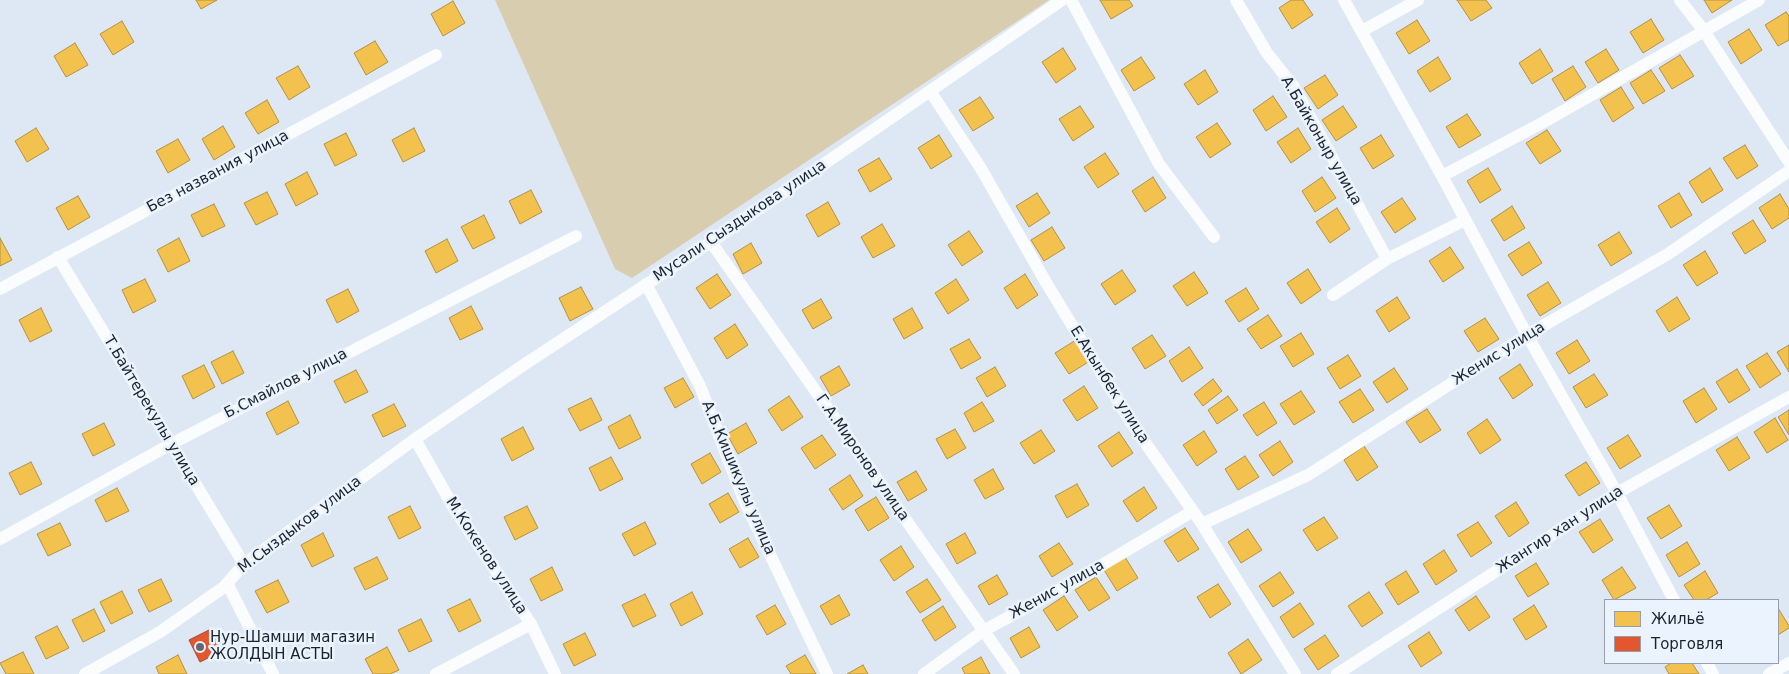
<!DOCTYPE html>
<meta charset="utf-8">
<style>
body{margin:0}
#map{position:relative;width:1789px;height:674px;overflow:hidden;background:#dee8f4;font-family:"DejaVu Sans",sans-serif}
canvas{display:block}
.legend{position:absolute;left:1604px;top:599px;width:175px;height:65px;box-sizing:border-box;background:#eaf3fe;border:1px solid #97a0aa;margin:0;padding:6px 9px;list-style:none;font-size:15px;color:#1b232d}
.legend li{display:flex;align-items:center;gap:10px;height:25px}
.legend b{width:25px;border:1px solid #97a0aa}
</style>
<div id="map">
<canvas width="1789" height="674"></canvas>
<ul class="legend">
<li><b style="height:14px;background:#f2c14e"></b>Жильё</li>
<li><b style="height:14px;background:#e4572e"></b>Торговля</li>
</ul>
</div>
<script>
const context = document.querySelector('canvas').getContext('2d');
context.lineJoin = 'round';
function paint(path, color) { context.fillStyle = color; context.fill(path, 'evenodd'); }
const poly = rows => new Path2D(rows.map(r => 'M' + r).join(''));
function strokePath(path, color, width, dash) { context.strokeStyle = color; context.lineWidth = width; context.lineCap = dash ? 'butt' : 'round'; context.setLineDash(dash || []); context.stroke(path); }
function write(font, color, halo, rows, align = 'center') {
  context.font = font + ' "DejaVu Sans",sans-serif'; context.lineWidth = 5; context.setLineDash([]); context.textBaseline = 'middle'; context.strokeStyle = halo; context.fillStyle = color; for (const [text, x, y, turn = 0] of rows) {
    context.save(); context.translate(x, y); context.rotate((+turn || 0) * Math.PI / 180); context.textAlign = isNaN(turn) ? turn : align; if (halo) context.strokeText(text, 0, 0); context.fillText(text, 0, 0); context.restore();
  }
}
const green = poly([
 [495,0,1049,0,632,278,615,269]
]);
const homes = poly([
 [196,0,217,0,201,9,196,0],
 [1100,0,1129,0,1133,6,1111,19,1100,0],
 [1291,0,1303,0,1313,15,1292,29,1279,8,1291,0],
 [1457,0,1486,0,1492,8,1471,21,1457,0],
 [1704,0,1732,0,1712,13,1704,0],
 [453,1,465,23,443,36,431,14,453,1],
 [1786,12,1789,16,1789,40,1778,46,1765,25,1786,12],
 [1651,19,1664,40,1643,53,1630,32,1651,19],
 [1417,20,1430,41,1409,54,1396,33,1417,20],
 [122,21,134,42,113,55,100,34,122,21],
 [1749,29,1762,50,1741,64,1728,42,1749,29],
 [375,41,388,62,366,75,354,53,375,41],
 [75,43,88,65,66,77,54,56,75,43],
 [1063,48,1076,69,1056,83,1042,62,1063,48],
 [1540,49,1553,71,1532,84,1519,63,1540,49],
 [1606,49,1619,70,1598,83,1585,62,1606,49],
 [1680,55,1694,76,1672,89,1659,68,1680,55],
 [1141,57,1155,78,1134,91,1121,70,1141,57],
 [1438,57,1451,79,1430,92,1417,71,1438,57],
 [298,66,310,87,289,100,276,78,298,66],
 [1573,66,1586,87,1565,101,1552,79,1573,66],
 [1205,70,1218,92,1198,105,1184,84,1205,70],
 [1651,70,1665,91,1643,104,1630,83,1651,70],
 [1325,75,1338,95,1318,109,1304,88,1325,75],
 [1621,87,1634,108,1613,122,1600,100,1621,87],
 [1273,96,1287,117,1266,131,1253,110,1273,96],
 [980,97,994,118,973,131,959,110,980,97],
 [267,100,279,122,258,134,245,113,267,100],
 [1080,106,1094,127,1073,141,1059,119,1080,106],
 [1343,106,1357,127,1336,141,1322,120,1343,106],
 [1467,114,1481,135,1459,148,1446,127,1467,114],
 [1217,123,1231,144,1210,158,1196,137,1217,123],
 [223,126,235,147,214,160,202,139,223,126],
 [36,128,49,149,27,162,15,141,36,128],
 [414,128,425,151,403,162,392,140,414,128],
 [1298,128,1311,149,1291,163,1277,142,1298,128],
 [1547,130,1561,151,1540,164,1526,143,1547,130],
 [346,133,357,155,335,166,324,144,346,133],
 [939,135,952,156,931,169,918,148,939,135],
 [1381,135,1394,156,1373,169,1360,148,1381,135],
 [178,139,190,160,168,173,156,151,178,139],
 [1745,145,1758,166,1737,179,1723,158,1745,145],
 [1105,153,1119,174,1098,188,1084,167,1105,153],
 [879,158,892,179,870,192,858,170,879,158],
 [1488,168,1501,190,1480,203,1467,181,1488,168],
 [1710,168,1723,190,1702,203,1689,182,1710,168],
 [307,172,318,194,296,206,285,184,307,172],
 [1153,177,1166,198,1145,212,1132,191,1153,177],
 [1322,177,1336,198,1315,212,1302,191,1322,177],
 [531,190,542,212,520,224,509,201,531,190],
 [267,192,278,214,256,225,244,203,267,192],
 [1037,193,1050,213,1029,227,1016,206,1037,193],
 [1679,193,1692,215,1671,228,1658,206,1679,193],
 [1780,194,1789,209,1789,218,1772,229,1759,208,1780,194],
 [78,196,90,217,68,230,56,208,78,196],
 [1402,198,1416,219,1395,233,1381,212,1402,198],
 [828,202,840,224,818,237,806,215,828,202],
 [214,204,225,226,202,237,191,215,214,204],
 [1512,206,1525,228,1504,241,1491,220,1512,206],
 [1337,208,1350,229,1330,243,1316,222,1337,208],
 [484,215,495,238,473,249,461,227,484,215],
 [1753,220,1766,241,1745,254,1732,233,1753,220],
 [882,224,895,246,873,258,861,237,882,224],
 [1052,227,1065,248,1044,261,1031,240,1052,227],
 [969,231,983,252,962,266,948,245,969,231],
 [1619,232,1632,253,1611,266,1598,245,1619,232],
 [0,238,12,260,0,266,0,238],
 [179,238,190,261,168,272,157,250,179,238],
 [447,239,458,261,436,273,425,251,447,239],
 [1529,242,1542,263,1522,276,1508,255,1529,242],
 [751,243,762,263,743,274,733,254,751,243],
 [1450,247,1464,268,1443,282,1429,261,1450,247],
 [1705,251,1718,273,1697,286,1683,265,1705,251],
 [1308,269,1321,290,1301,304,1287,283,1308,269],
 [1122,270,1136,291,1115,305,1101,284,1122,270],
 [1194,272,1208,293,1187,306,1173,286,1194,272],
 [717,274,731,295,710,309,696,288,717,274],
 [1025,274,1038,295,1017,309,1004,288,1025,274],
 [145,279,156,301,133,313,122,290,145,279],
 [956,279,969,300,948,314,935,293,956,279],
 [1548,282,1561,303,1540,316,1527,295,1548,282],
 [581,287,593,309,570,321,559,298,581,287],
 [1246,288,1259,309,1239,322,1225,301,1246,288],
 [348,289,359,311,337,323,326,300,348,289],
 [1397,297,1410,318,1389,332,1376,311,1397,297],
 [1677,297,1690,319,1669,332,1656,311,1677,297],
 [821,299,832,318,813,329,802,310,821,299],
 [471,306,483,329,460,340,449,318,471,306],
 [41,308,52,331,30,342,19,320,41,308],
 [912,308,923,328,904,339,893,319,912,308],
 [1268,315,1282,336,1261,349,1247,329,1268,315],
 [1485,318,1499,339,1478,352,1464,331,1485,318],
 [735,324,748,345,727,359,714,338,735,324],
 [1301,333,1314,354,1293,367,1280,346,1301,333],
 [1152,335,1166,356,1145,369,1132,348,1152,335],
 [969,339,981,358,961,369,950,349,969,339],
 [1076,340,1090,361,1069,374,1055,353,1076,340],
 [1577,340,1590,361,1569,374,1556,353,1577,340],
 [1789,345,1789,372,1777,352,1789,345],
 [1189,347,1203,368,1182,382,1169,361,1189,347],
 [233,351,244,373,222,384,211,362,233,351],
 [1767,353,1781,374,1760,388,1746,366,1767,353],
 [1348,355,1361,376,1340,389,1327,368,1348,355],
 [1520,364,1533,385,1513,399,1499,378,1520,364],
 [204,365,215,387,193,399,182,376,204,365],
 [839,366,850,385,831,396,820,377,839,366],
 [995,367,1006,386,987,397,976,378,995,367],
 [1394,368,1408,389,1387,403,1373,382,1394,368],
 [1737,369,1750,390,1729,403,1716,382,1737,369],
 [356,370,368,392,345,403,334,381,356,370],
 [1594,374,1608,395,1586,408,1573,387,1594,374],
 [683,378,694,397,675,408,664,388,683,378],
 [1213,379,1222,391,1203,406,1194,394,1213,379],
 [1084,386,1098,408,1077,421,1063,400,1084,386],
 [1704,388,1717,409,1696,423,1683,401,1704,388],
 [1360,389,1374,410,1353,423,1339,402,1360,389],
 [1301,391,1315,412,1294,425,1280,404,1301,391],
 [789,396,803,417,782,431,768,410,789,396],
 [1228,396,1238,410,1217,424,1208,410,1228,396],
 [591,398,602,420,580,431,568,409,591,398],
 [288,401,299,423,277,435,266,413,288,401],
 [982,402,994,421,974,432,964,413,982,402],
 [1264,402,1277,423,1257,436,1243,415,1264,402],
 [394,404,406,426,383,437,372,415,394,404],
 [1427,409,1441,430,1420,443,1406,422,1427,409],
 [1789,410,1789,435,1778,417,1789,410],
 [630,415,641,438,619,449,608,427,630,415],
 [1775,418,1788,440,1767,453,1754,432,1775,418],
 [1487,419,1501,440,1480,454,1467,433,1487,419],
 [104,423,115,445,93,456,82,434,104,423],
 [746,423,757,443,738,454,727,434,746,423],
 [523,427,534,449,512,461,501,439,523,427],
 [955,429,966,448,947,459,936,439,955,429],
 [1041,430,1055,451,1034,464,1020,443,1041,430],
 [1204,431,1217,452,1197,466,1183,445,1204,431],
 [1119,432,1133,453,1112,467,1098,446,1119,432],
 [822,435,836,455,815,469,801,448,822,435],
 [1628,435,1641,456,1620,469,1607,448,1628,435],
 [1737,437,1750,458,1729,471,1716,450,1737,437],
 [1280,441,1293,462,1273,476,1259,455,1280,441],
 [1364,446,1378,467,1357,481,1344,460,1364,446],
 [710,453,721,472,702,484,691,464,710,453],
 [1245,456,1259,477,1238,490,1225,469,1245,456],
 [611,457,623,479,600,491,589,468,611,457],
 [31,462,42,484,20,495,9,473,31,462],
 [1586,462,1600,483,1579,496,1565,475,1586,462],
 [993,469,1004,489,985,499,974,480,993,469],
 [916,471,927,490,908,501,897,482,916,471],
 [850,475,863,496,843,510,829,489,850,475],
 [1077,484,1089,505,1067,518,1055,496,1077,484],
 [1144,487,1157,508,1137,522,1123,501,1144,487],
 [117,488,129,511,106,522,95,500,117,488],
 [728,493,739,512,720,523,709,504,728,493],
 [876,497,889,518,868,531,855,510,876,497],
 [1516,502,1529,523,1509,537,1495,516,1516,502],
 [1669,505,1682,526,1661,539,1647,518,1669,505],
 [410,506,421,528,399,539,388,517,410,506],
 [527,506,538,528,515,540,504,517,527,506],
 [1324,517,1338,538,1317,551,1303,530,1324,517],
 [1600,519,1613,540,1593,553,1579,532,1600,519],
 [645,522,656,544,634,556,622,534,645,522],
 [1478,522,1492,543,1471,557,1457,535,1478,522],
 [60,523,71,545,48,556,37,534,60,523],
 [1185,528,1199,549,1178,562,1164,541,1185,528],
 [1248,529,1262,550,1241,563,1228,542,1248,529],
 [323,533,334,556,312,567,301,545,323,533],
 [965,533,976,553,957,564,946,544,965,533],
 [748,538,759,557,740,568,729,549,748,538],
 [1687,542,1700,564,1679,577,1666,555,1687,542],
 [1059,543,1073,564,1052,577,1039,556,1059,543],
 [901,546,914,567,894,581,880,560,901,546],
 [1444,550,1457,571,1436,585,1423,564,1444,550],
 [377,557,388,579,365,590,354,568,377,557],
 [1125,557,1138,578,1117,591,1104,570,1125,557],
 [1536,563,1549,584,1528,597,1515,576,1536,563],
 [552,567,563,590,541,601,530,579,552,567],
 [1622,567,1636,588,1614,600,1602,580,1622,567],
 [1406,571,1419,592,1398,605,1385,584,1406,571],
 [1705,571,1718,593,1706,600,1694,600,1684,585,1705,571],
 [1280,572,1294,593,1273,607,1259,586,1280,572],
 [997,575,1008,594,989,605,978,586,997,575],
 [1096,577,1110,598,1089,611,1075,590,1096,577],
 [161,579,172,601,149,612,138,590,161,579],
 [927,579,941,600,920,613,906,592,927,579],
 [278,580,289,602,267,613,255,591,278,580],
 [1218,584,1231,604,1210,618,1197,597,1218,584],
 [122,591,133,613,111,624,100,602,122,591],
 [692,592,703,614,681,626,670,604,692,592],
 [1369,592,1383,613,1362,627,1348,606,1369,592],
 [645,594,656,616,633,627,622,605,645,594],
 [839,595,850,615,831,625,820,606,839,595],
 [1064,596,1078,617,1057,631,1043,610,1064,596],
 [1476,596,1490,617,1469,631,1455,610,1476,596],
 [470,599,481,621,459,632,447,610,470,599],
 [1300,603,1314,624,1293,638,1280,617,1300,603],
 [775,605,786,624,767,635,756,616,775,605],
 [1534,605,1547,627,1526,640,1513,619,1534,605],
 [943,606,956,627,935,641,922,620,943,606],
 [1778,608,1789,626,1789,628,1778,635,1778,608],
 [94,609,105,631,83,642,72,620,94,609],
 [421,619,432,641,409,652,398,630,421,619],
 [57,626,69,648,46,659,35,637,57,626],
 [1029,627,1040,647,1021,658,1010,638,1029,627],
 [1429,632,1442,653,1421,667,1408,646,1429,632],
 [585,633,596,655,574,666,563,644,585,633],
 [1325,635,1339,656,1318,670,1304,649,1325,635],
 [1248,639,1262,660,1241,674,1228,653,1248,639],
 [387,647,399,670,390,674,373,674,365,659,387,647],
 [23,652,34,674,6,674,0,663,23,652],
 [178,655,187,674,159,674,156,667,178,655],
 [805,655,816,674,791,674,786,666,805,655],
 [981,657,990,674,965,674,962,668,981,657],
 [1671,663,1692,663,1699,674,1669,674,1665,667,1671,663],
 [863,665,868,674,847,674,863,665]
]);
const shops = poly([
 [211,629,222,651,200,662,189,640,211,629]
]);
const street = poly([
 [1071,0,1159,164,1214,237],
 [1236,0,1267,53,1294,87,1387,259],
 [1344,0,1442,176,1527,335,1617,493,1674,600],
 [1680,0,1704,31,1789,162],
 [1362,31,1418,0],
 [930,91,980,167,1047,284,1130,421,1202,524,1295,674],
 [1442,176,1542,123,1759,0],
 [711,242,1014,674],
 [58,257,244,564],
 [646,284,700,386,744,500,827,674],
 [0,289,436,55],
 [1333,295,1387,259,1465,220],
 [415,439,455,510,531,624,555,674],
 [1202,524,1308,475,1527,335,1668,254,1789,171],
 [0,539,171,444,576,236],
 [227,583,273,674],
 [1707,663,1713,674],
 [85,674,160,632,224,587,244,564,415,439,525,364,711,242,1062,0],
 [436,674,531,624],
 [924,674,983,631,1075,581,1193,511],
 [1337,674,1617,493,1789,397],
 [1769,674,1789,663]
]);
const markers = [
 [200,647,5,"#5f6873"]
];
const streetNames = [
 ["А.Байконыр улица",1321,141,60],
 ["Без названия улица",218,172,-28],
 ["Мусали Сыздыкова улица",740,221,-34],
 ["Женис улица",1499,354,-32],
 ["Б.Смайлов улица",286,384,-27],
 ["Е.Акынбек улица",1109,385,58],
 ["Т.Байтерекулы улица",151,411,59],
 ["Г.А.Миронов улица",862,458,55],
 ["А.Б.Кишикулы улица",738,478,67],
 ["М.Сыздыков улица",300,525,-37],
 ["Жангир хан улица",1560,530,-33],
 ["М.Кокенов улица",486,556,57],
 ["Женис улица",1057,590,-29]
];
const poiNames = [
 ["Нур-Шамши магазин",210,638],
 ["ЖОЛДЫН АСТЫ",210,655]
];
paint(green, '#d8cdae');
paint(homes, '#f2c14e');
strokePath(homes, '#b29244', 1);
paint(shops, '#e4572e');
strokePath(shops, '#a8472e', 1);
strokePath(street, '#fafcfd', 12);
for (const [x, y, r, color] of markers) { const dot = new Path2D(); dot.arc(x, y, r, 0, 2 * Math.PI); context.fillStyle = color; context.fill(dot); strokePath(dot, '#eaf3fe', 2); }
write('15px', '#1b232d', '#eaf3fe', streetNames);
write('15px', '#1b232d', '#eaf3fe', poiNames, 'left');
</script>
